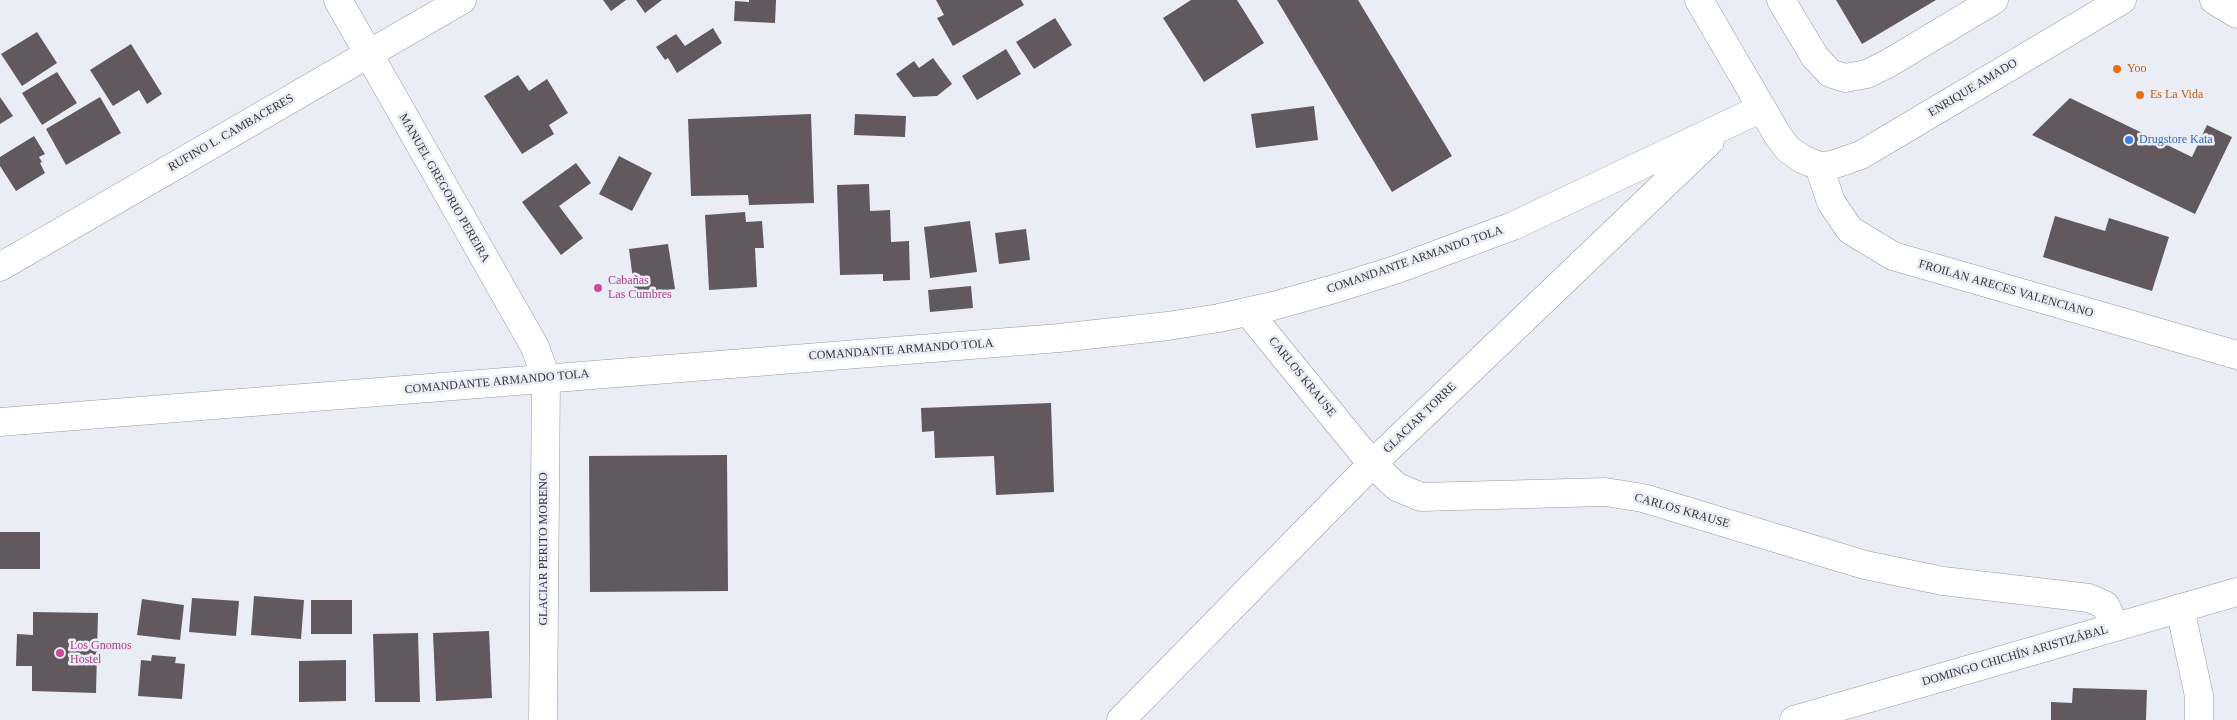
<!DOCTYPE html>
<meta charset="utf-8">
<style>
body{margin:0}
canvas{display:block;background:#ebedf6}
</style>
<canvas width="2237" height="720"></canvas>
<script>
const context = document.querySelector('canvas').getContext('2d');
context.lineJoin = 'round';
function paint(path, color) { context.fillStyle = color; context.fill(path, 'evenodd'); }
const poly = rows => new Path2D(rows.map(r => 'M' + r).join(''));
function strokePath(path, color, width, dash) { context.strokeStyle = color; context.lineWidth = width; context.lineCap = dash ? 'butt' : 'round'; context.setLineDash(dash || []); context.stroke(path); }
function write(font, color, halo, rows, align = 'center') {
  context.font = font + ' "Times New Roman",serif'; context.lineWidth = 5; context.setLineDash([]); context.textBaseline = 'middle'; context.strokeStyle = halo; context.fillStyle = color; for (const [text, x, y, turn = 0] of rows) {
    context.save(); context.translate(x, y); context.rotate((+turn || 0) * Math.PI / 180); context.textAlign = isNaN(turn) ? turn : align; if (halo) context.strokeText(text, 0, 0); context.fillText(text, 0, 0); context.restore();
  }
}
const building = poly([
 [603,0,626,0,611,11],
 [636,0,662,0,645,13],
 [749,0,776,0,775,23,734,21,735,1,749,2],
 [936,0,1021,0,1024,5,953,46,937,18,944,15],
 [1191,0,1237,0,1264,43,1204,82,1163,18],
 [1277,0,1358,0,1452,156,1392,192],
 [1836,0,1936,0,1862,44],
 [1055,18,1072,45,1034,69,1016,42],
 [713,28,722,43,677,73,668,58,665,60,656,47,676,34,685,46],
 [37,32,57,63,22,86,1,54],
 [131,44,162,94,147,104,139,90,113,106,90,70],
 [1006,49,1021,74,977,100,962,76],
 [933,58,952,84,937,96,913,97,896,74,914,61,919,68],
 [57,72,77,103,42,125,22,93],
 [518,75,529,91,547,79,568,113,549,125,554,134,522,154,484,96],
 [0,97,13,116,0,124],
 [100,97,121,133,66,165,46,129],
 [2070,98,2192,157,2207,125,2232,137,2195,214,2032,135],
 [1314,106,1318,140,1256,148,1251,114],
 [811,114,814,203,749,205,748,195,691,196,688,119],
 [855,114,906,116,905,137,854,135],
 [34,136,45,154,39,157,42,162,40,163,45,173,16,191,0,166,0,157],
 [619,156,652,173,632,211,599,194],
 [576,163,591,183,559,206,583,238,561,255,522,202],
 [869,184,870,211,890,210,891,242,909,241,910,280,883,281,883,274,840,275,837,185],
 [745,212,746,222,762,221,764,248,755,248,757,287,709,290,705,215],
 [2055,216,2105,231,2109,218,2169,237,2152,291,2043,257],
 [970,221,977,272,930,278,924,227],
 [1026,229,1030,260,999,264,995,233],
 [668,244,675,289,635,295,629,249],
 [971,286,973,308,930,312,928,290],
 [1051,403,1054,492,996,495,994,456,935,458,934,431,922,432,921,408],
 [727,455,728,591,590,592,589,456],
 [0,532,40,532,40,569,0,569],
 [254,596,304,600,301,639,251,635],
 [192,598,239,601,236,636,189,632],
 [142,599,184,605,180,640,137,635],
 [311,600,352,600,352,634,311,634],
 [33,612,98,613,96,693,32,691,32,666,16,666,17,634,33,635],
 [489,631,492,698,436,701,433,633],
 [418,633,420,702,375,702,373,634],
 [152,655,176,657,175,663,185,664,182,699,138,696,141,660,151,661],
 [346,660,346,701,299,702,299,661],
 [2073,688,2147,690,2146,720,2051,720,2051,702,2072,703]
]);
const minor = poly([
 [338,0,535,347,546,378,543,720],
 [1699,0,1778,136,1788,149,1802,159,1819,166,1832,165,1861,155,2122,0],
 [1781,0,1815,57,1830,73,1845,78,1867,74,1889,63,1994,0],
 [2214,0,2237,14],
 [1819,166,1831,202,1850,230,1893,256,2237,355],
 [0,267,462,0],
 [1248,312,1372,464,1397,487,1421,497,1605,492,1643,498,1865,565,1943,581,2089,598,2105,605,2116,627],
 [0,422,1059,338,1168,326,1219,318,1273,306,1334,289,1395,270,1513,226,1762,108],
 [2180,608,2199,696,2199,720],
 [1121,720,1372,464,1710,141],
 [1794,720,2237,592]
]);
const markers = [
 [2117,69,5,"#e8710a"],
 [2140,95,5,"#e8710a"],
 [2129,140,5,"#3f7fe0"],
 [598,288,5,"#d1479c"],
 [60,653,5,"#d1479c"]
];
const foodNames = [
 ["Yoo",2127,69],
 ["Es La Vida",2150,95]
];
const streetNames = [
 ["ENRIQUE AMADO",1973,88,-31],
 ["RUFINO L. CAMBACERES",231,133,-30],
 ["MANUEL GREGORIO PEREIRA",444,188,60],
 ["COMANDANTE ARMANDO TOLA",1415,260,-19],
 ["FROILAN ARECES VALENCIANO",2006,289,16],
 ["COMANDANTE ARMANDO TOLA",901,350,-4],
 ["CARLOS KRAUSE",1302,377,51],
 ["COMANDANTE ARMANDO TOLA",497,382,-5],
 ["GLACIAR TORRE",1420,418,-44],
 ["CARLOS KRAUSE",1682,511,16],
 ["GLACIAR PERITO MORENO",544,549,-90],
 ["DOMINGO CHICHÍN ARISTIZÁBAL",2015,656,-16]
];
const shopNames = [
 ["Drugstore Kata",2139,140]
];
const hotelNames = [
 ["Cabañas",608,281],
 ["Las Cumbres",608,295],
 ["Los Gnomos",70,646],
 ["Hostel",70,660]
];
paint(building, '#61595d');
strokePath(minor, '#9899a2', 29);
strokePath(minor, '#fff', 28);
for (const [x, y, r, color] of markers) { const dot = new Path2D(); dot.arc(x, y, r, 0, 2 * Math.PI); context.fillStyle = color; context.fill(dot); strokePath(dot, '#ebedf6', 2); }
write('12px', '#c56008', '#ebedf6', foodNames, 'left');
write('12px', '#353639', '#ebedf6', streetNames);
write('12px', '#366cbe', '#ebedf6', shopNames, 'left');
write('12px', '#b23c85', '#ebedf6', hotelNames, 'left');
</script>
